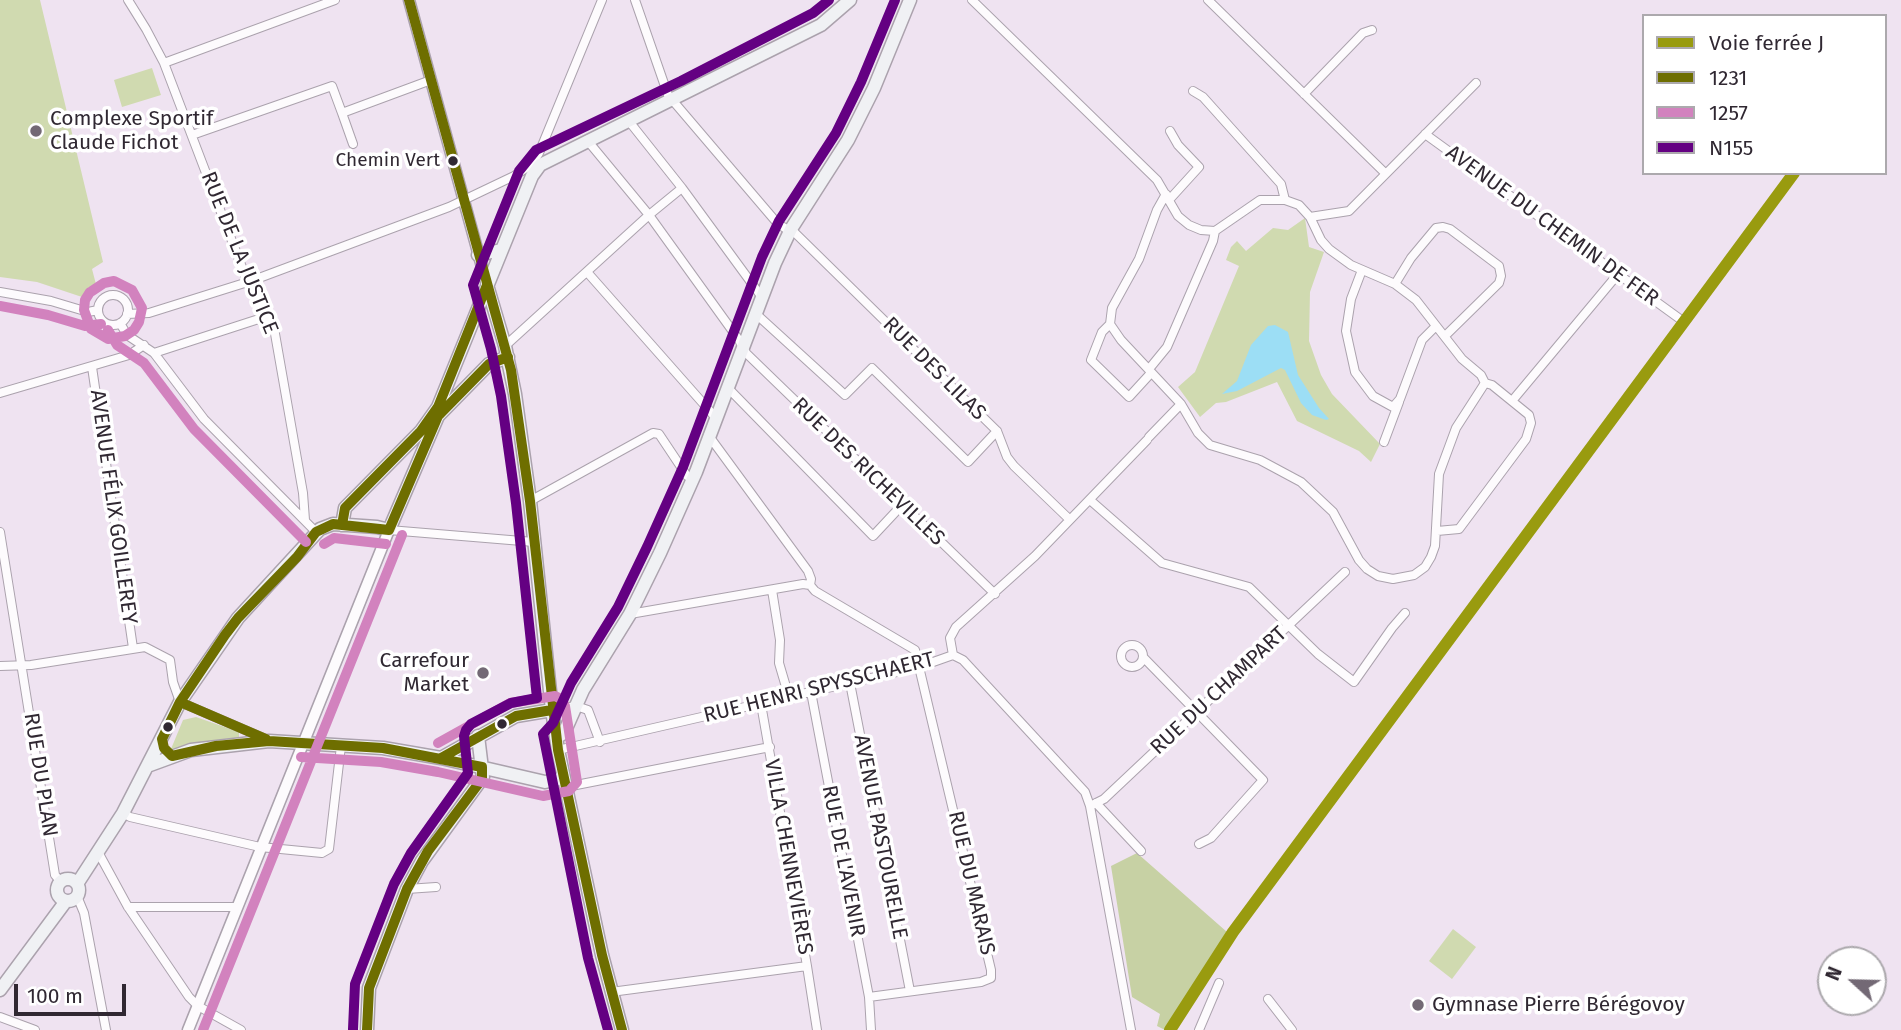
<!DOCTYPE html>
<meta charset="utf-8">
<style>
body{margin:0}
#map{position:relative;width:1901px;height:1030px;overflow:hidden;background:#efe3f1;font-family:"Fira Sans",sans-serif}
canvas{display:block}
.legend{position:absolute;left:1642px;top:14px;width:245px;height:161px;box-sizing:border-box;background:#fff;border:2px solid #aca9ad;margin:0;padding:9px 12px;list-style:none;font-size:21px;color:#302832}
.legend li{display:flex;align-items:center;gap:14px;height:35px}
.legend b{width:35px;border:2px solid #aca9ad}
.north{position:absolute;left:1817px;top:946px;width:70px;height:70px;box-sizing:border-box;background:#fff;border:2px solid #aca9ad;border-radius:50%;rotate:292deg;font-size:19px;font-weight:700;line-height:28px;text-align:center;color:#302832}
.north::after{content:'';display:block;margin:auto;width:24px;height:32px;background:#736975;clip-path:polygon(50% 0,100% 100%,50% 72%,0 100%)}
.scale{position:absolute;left:14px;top:984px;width:112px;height:32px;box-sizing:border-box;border:4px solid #302832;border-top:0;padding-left:9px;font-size:21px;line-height:24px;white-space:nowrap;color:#302832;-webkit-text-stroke:5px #fff;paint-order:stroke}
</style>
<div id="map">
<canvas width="1901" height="1030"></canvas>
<ul class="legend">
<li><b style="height:9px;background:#999b0f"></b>Voie ferrée J</li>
<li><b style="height:9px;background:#6e6e00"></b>1231</li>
<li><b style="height:9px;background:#d282be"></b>1257</li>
<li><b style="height:9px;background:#640082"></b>N155</li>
</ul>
<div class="north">N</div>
<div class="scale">100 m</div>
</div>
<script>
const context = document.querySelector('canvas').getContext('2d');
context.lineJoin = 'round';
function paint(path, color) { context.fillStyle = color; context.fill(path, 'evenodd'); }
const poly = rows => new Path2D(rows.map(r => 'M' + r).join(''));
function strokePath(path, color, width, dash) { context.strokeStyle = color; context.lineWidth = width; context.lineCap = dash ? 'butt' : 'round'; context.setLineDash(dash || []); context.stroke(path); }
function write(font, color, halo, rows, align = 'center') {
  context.font = font + ' "Fira Sans",sans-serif'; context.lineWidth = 7; context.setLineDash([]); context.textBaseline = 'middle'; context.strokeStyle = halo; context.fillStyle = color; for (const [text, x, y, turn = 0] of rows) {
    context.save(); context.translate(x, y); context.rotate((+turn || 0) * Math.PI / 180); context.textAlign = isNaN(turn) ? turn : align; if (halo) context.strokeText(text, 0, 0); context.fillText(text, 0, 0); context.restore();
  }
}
const green = poly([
 [0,0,40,0,103,262,92,269,98,292,85,298,37,282,0,277],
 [152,68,161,95,122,107,114,80],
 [1305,218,1309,247,1324,252,1310,292,1309,341,1321,375,1332,394,1380,444,1371,462,1359,451,1297,421,1277,382,1226,402,1216,403,1200,417,1178,387,1195,372,1239,266,1226,260,1231,247,1237,241,1246,251,1273,228,1288,230],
 [196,717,239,732,239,738,174,751,171,749,183,720],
 [1453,929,1476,947,1452,979,1429,961]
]);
const forest = poly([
 [1137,853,1227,932,1165,1030,1157,1026,1160,1014,1132,997,1111,866]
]);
const water = poly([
 [1275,325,1288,332,1298,375,1319,408,1329,419,1326,420,1312,415,1301,403,1285,370,1281,368,1237,391,1222,394,1237,381,1251,345,1268,326]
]);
const minor = poly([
 [128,0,146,29,164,63,248,283,274,328,303,493,305,520],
 [635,0,668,95,778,224,790,231],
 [972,0,1157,180,1178,216,1189,225,1201,230,1215,231],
 [1208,0,1385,173],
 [164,63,335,0],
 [1193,91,1203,97,1281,184,1285,200],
 [1304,94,1363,33,1372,30],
 [342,113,353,144],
 [628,120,682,188,761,296],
 [1425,134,1680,319],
 [192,135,332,86,342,113,431,80],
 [587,140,649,215,739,340,746,353,995,594],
 [1169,200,1199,167,1178,145,1170,131],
 [1310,217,1349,211,1476,83],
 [791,229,997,431,1007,457,1014,466,1067,517],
 [1215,231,1260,200,1285,200,1299,205,1310,217,1321,240,1329,249,1351,265,1395,284,1416,300,1462,359,1481,375,1485,383],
 [1362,270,1351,299,1346,331,1355,372,1373,396,1393,407,1400,399,1422,340,1436,326],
 [587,272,716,418],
 [1395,284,1411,258,1436,228,1443,227,1450,229,1499,266,1501,276,1499,283,1445,336],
 [0,292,51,301,88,312,98,310],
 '98 310a15 15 0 1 1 30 0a15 15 0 1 1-30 0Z',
 [755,313,845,395,872,368,968,462,997,431],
 [127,314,149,313,251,281,449,207,514,176,531,165,539,153,602,0],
 [120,323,127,335,154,353,204,419,316,532],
 [1110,324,1121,340,1181,404,1198,433,1210,445,1260,460,1301,482,1333,512,1359,560,1367,569,1378,576,1393,579,1414,575,1425,567,1431,557,1435,546,1439,474,1456,428,1485,383],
 [1110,324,1112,308,1139,259,1157,210,1166,194],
 [1110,324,1102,332,1091,360,1129,397,1151,373],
 [505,346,649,215,682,188],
 [154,353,268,316],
 [92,367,133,648],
 [1149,369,1167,347,1213,241,1215,231],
 [728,388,873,536,902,505],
 [0,393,129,355,144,345],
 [1512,401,1618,274],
 [709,436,808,571,811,579,810,585],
 [1149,437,1181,404],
 [1384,442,1399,402],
 [1090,500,1162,563,1249,587,1318,654,1354,682,1392,628,1405,613],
 [530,501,653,433,659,434,687,476,693,479],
 [389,530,534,542],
 [1437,531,1459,529,1526,439,1531,423,1529,415,1492,385,1485,383],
 [0,532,55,875,61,882],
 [810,585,815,591,915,650,991,970,991,978,981,982,869,997],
 [772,590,780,640,779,663,789,697],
 [630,614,803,584,810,585],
 '1121 656a11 11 0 1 1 22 0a11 11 0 1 1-22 0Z',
 [953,655,963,660,1085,792,1090,806,1131,1030],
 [953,655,950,638,956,627,1035,556,1147,440],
 [1143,657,1263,780,1211,838,1199,844],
 [0,666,31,665,145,647,170,660,173,682,180,702,266,739],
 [850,683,910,991],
 [811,692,869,997,871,1030],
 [552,710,576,706,588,710,600,742],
 [558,750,919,667,953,655],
 [566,787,770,747],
 [1096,803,1141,851],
 [1090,806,1104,799,1345,572],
 [123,813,130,817,260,847,322,853,329,849,341,746],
 [98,852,128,907,189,997,198,1006,241,1030],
 [407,889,436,887],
 [77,896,84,913,106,1030],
 [128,907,237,907],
 [807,966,817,1030],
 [611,992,807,966,761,704],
 [1268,999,1292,1030],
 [0,1017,35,1030],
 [1199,1030,1219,983]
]);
const tertiary = poly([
 [409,0,487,285],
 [188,1030,389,530]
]);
const secondary = poly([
 [478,255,501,250],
 [487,285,505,346,515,394,530,501,552,710,558,750,602,955,622,1030],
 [342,525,345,508,421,431,438,407,532,176,540,165,821,25,850,0],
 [556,738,564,733,583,690,630,614,660,553,696,472,775,263,791,229,848,140,874,88,910,0],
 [441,758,516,716,552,710],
 [150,765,191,750,269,741,383,748,441,758,545,782,564,778],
 '57 890a11 11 0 1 1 22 0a11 11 0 1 1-22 0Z',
 [77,884,123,813,180,702,238,618,320,529,333,524,377,527,389,530,438,416,489,364,508,357],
 [0,990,66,901],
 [367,1030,369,988,407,889,422,861,483,777,478,736]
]);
const bus1 = poly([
 [409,0,511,370,530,501,558,750,602,955,622,1030],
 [342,525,345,508,421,431,438,407,487,285],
 [180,702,266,739],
 [441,758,516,716,552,710],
 [367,1030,369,988,407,889,428,851,482,779,482,767,383,748,269,741,216,746,172,756,164,748,162,739,180,702,225,635,238,618,297,557,316,532,333,524,389,530,438,416,489,364,508,357]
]);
const bus2 = poly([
 [90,292,85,300,84,310,91,329,108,339,125,336,134,330,139,322,142,308,132,290,114,281,104,283,92,291],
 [0,306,48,315,85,326,101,324],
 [108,330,117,345,144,363,194,429,306,542],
 [324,544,334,538,386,544],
 [301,757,381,762,438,772,543,796,569,791,577,782,565,706,561,699,555,696,510,703,438,743],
 [203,1030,402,535]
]);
const bus3 = poly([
 [353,1029,355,984,394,884,411,853,468,773,464,736,466,730,471,724,511,703,537,698,516,503,501,396,491,349,473,285,519,171,536,150,681,81,813,13,829,0],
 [608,1030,588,958,543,734,553,723,571,683,618,607,647,547,683,467,762,257,779,221,836,133,861,82,895,0]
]);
const rail1 = poly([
 [1170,1030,1233,932,1794,173]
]);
const markers = [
 [36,131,7,"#736975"],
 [453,161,6,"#302832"],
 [483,673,7,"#736975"],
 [502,724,6,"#302832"],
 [168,727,6,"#302832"],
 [1418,1005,7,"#736975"]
];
const busNames = [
 ["Chemin Vert",440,161]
];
const poiNames = [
 ["Complexe Sportif",50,119],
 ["Claude Fichot",50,143],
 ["Carrefour",469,661,"right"],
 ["Market",469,685,"right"],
 ["Gymnase Pierre Bérégovoy",1432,1005]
];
const streetNames = [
 ["AVENUE DU CHEMIN DE FER",1552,226,36],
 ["RUE DE LA JUSTICE",239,253,68],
 ["RUE DES LILAS",934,369,45],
 ["RUE DES RICHEVILLES",868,472,44],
 ["AVENUE FÉLIX GOILLEREY",113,507,82],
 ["RUE HENRI SPYSSCHAERT",819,688,-14],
 ["RUE DU CHAMPART",1219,691,-43],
 ["RUE DU PLAN",40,775,81],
 ["AVENUE PASTOURELLE",880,837,79],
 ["VILLA CHENNEVIÈRES",788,857,80],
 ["RUE DE L'AVENIR",843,861,79],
 ["RUE DU MARAIS",971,883,77]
];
paint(green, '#d0dab0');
paint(forest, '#c7d1a4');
paint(water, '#9cdef5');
strokePath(minor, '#aba2ad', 10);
strokePath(tertiary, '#aba2ad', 13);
strokePath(secondary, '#aba2ad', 15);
strokePath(minor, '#fdfbfd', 8);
strokePath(tertiary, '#fdfbfd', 10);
strokePath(secondary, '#f0f1f4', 12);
strokePath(bus1, '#6e6e00', 10);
strokePath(bus2, '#d282be', 10);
strokePath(bus3, '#640082', 10);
strokePath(rail1, '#999b0f', 12);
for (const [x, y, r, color] of markers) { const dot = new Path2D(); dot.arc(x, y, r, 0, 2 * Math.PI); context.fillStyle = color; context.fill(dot); strokePath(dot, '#fff', 2.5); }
write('19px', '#302832', '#fff', busNames, 'right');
write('21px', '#302832', '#fff', poiNames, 'left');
write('21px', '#302832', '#fff', streetNames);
</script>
